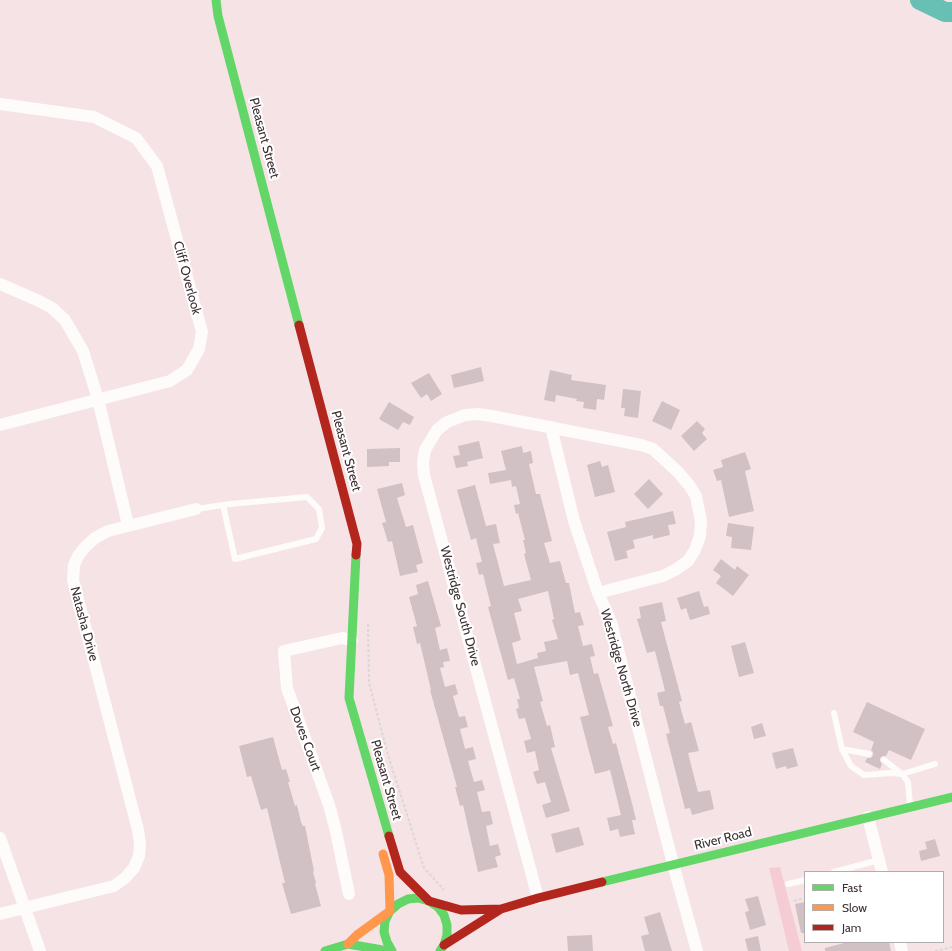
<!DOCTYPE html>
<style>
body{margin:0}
#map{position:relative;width:952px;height:951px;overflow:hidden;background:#f6e3e6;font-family:Cabin,sans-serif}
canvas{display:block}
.legend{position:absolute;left:804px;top:871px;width:140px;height:72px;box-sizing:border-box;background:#fff;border:1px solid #b1acad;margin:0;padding:5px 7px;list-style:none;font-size:12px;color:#3c2f31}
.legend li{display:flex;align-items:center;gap:8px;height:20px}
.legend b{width:20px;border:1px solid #b1acad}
</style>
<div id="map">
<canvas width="952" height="951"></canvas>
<ul class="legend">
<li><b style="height:5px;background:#63d668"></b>Fast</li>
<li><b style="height:5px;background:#ff974d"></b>Slow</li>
<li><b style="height:5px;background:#b3261e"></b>Jam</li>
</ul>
</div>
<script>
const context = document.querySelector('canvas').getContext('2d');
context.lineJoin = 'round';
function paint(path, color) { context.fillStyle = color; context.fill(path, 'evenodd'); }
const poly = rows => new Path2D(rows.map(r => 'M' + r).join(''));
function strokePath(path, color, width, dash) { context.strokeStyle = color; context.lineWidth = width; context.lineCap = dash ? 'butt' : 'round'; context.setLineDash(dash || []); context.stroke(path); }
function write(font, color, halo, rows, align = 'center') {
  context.font = font + ' Cabin,sans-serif'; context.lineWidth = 4; context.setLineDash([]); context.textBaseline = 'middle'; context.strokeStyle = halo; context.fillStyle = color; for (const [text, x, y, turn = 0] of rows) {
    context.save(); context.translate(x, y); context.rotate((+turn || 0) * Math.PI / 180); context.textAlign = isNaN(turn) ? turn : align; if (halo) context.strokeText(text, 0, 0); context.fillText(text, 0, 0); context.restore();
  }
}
const green = poly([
 [780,867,802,951,789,951,769,868]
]);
const river = poly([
 [920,0,945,12,952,12]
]);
const building = poly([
 [481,367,484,381,454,388,451,375],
 [550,370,572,375,571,380,606,385,604,400,597,399,596,410,583,408,584,402,576,401,577,399,556,395,555,402,544,400],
 [429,373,442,394,431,401,427,394,421,398,411,383],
 [623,389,641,391,638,418,624,416,625,408,621,408],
 [662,401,680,410,671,430,652,421],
 [389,402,414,417,410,425,403,422,398,430,379,419],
 [697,421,705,429,702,433,707,439,694,451,681,436],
 [479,441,483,458,467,462,468,466,456,468,453,456,460,455,458,446],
 [522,446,523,453,531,451,533,463,529,464,536,494,540,494,552,541,544,543,550,563,560,561,566,583,569,583,575,613,580,612,584,625,578,626,583,646,592,644,595,656,590,657,594,674,598,673,613,726,608,727,613,744,616,743,633,807,636,820,632,820,635,834,620,837,618,829,610,831,607,818,621,815,610,770,595,774,580,717,589,715,578,673,570,675,567,661,534,667,543,701,540,702,547,726,550,725,555,747,551,748,570,811,546,818,542,805,551,802,545,782,537,784,533,772,539,770,535,751,527,753,524,741,531,739,525,718,519,719,516,709,519,708,517,699,520,699,514,678,508,680,488,607,491,606,483,574,479,575,476,563,482,562,476,538,471,540,457,490,475,485,486,526,496,524,500,543,493,544,504,586,531,580,524,554,526,553,523,540,525,540,518,513,516,514,514,505,520,504,516,486,512,487,511,480,490,484,488,473,506,470,501,451],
 [548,591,554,619,552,620,558,639,544,642,546,651,537,653,538,658,517,664,512,643,521,640,514,613,522,611,518,599],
 [400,448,400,462,389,462,389,466,367,467,367,449],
 [745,452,751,469,745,471,754,511,729,517,721,480,717,481,713,470,723,467,721,460],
 [600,461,602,467,608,465,615,492,595,497,587,465],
 [649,479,663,494,648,509,634,494],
 [402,483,405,495,397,498,406,527,413,525,423,563,416,565,418,572,400,576,392,541,388,542,382,523,386,522,377,489],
 [673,511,676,524,668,525,670,535,653,539,653,535,633,540,635,548,626,551,628,558,615,561,607,532,626,527,625,522],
 [728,523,754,527,751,550,731,548,732,537,726,536],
 [721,559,735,570,737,566,749,575,733,596,716,583,721,576,713,570],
 [428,581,441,626,435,628,440,650,447,648,450,661,443,662,444,667,440,668,445,687,455,684,458,694,453,696,459,717,465,716,468,727,460,729,465,749,473,747,476,759,468,761,474,782,482,780,485,790,477,792,482,812,490,811,493,824,486,826,490,846,498,844,501,855,495,857,498,867,478,872,463,805,460,806,455,787,457,787,430,690,431,690,420,643,417,644,413,627,417,626,409,597,418,594,416,585],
 [699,591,704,607,708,606,710,614,690,620,686,608,681,610,677,598],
 [662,602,666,621,661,622,682,701,679,702,685,724,691,722,699,751,688,753,698,792,710,790,714,809,692,815,690,808,685,809,666,734,670,733,663,706,660,706,657,693,665,691,655,651,647,653,637,619,641,618,639,607],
 [745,642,754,673,739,677,731,646],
 [867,702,925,729,911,760,889,750,886,756,883,756,880,758,880,761,882,764,880,769,865,762,867,758,871,758,873,755,873,752,871,750,874,742,853,732],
 [762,723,766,736,754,739,751,727],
 [273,737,282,770,286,769,290,782,288,782,295,806,297,805,301,822,303,826,305,826,314,871,313,872,316,883,315,884,321,906,291,914,282,883,285,883,267,808,261,810,251,776,247,777,239,746],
 [793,748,798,766,787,769,786,766,776,769,772,753],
 [579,827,584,845,556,853,551,834],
 [935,839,940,856,921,861,919,851,927,849,925,842],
 [758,896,766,925,750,930,745,912,749,911,745,899],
 [805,902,805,933,801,933,795,904],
 [660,912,672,951,645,951,641,936,649,934,644,917],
 [592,935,593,951,568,951,567,936],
 [758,936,761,951,748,951,745,939],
 [848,942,889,942,891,951,825,951,825,948]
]);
const path = poly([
 [368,624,369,683,388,755,424,868,444,890],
 [794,901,805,898],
 [935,951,952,947]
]);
const lane = poly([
 [196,509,223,505,230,504,307,497,319,509,322,528,316,539,235,559,223,505],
 [834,713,842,749,851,766,864,775,890,773,902,774,908,782,910,805],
 [842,749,869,754],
 [884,760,902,774,935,764],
 [834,872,879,860],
 [788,884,805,880]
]);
const street = poly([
 [0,104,94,117,136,138,157,166,202,332,199,349,187,370,170,381,0,425],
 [0,284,37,300,52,308,65,320,83,351,98,399,128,525],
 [551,427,574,521,598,593,611,622,673,864,697,951],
 [868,817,882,872],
 [0,838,40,951],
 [349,894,335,827,329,805,287,688,284,651,342,638,352,640],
 [538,898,424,475,423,462,425,450,437,430,447,422,465,415,478,414,492,416,641,445,653,449,678,472,689,485,696,496,701,521,700,536,695,550,688,561,675,570,663,576,598,593],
 [0,914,114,886,125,878,134,868,139,856,140,844,138,830,73,580,74,565,78,556,86,546,95,538,108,531,196,509],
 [900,942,902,951]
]);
const fast = poly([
 [216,0,218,16,299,325],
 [356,555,349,698,389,836],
 [602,882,952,797],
 [325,951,348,944,388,951],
 [392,951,387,942,384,932,385,921,390,911,398,904,408,899,418,898,429,901,438,907,444,915,447,925,447,935,444,945,440,951]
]);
const slow = poly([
 [348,944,357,935,390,911,389,875,383,854]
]);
const jam = poly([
 [299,325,357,544,356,555],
 [389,836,400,872,429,901,461,910,501,909,538,898,602,882],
 [444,945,501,909]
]);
const streetNames = [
 ["Pleasant Street",264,138,75],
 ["Cliff Overlook",187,278,75],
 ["Pleasant Street",346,451,75],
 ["Westridge South Drive",460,606,75],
 ["Natasha Drive",84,624,75],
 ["Westridge North Drive",621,668,74],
 ["Doves Court",305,739,70],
 ["Pleasant Street",386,780,74],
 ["River Road",723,839,-14]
];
paint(green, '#f6ccd4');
strokePath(river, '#68c0b4', 20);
paint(building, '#d1c1c4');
strokePath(path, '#dcd6d7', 2, [3, 2]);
strokePath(lane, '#fefbfb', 6);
strokePath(street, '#fefbfb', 12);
strokePath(fast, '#63d668', 9);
strokePath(slow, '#ff974d', 9);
strokePath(jam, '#b3261e', 9);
write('13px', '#3c2f31', '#fff', streetNames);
</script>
